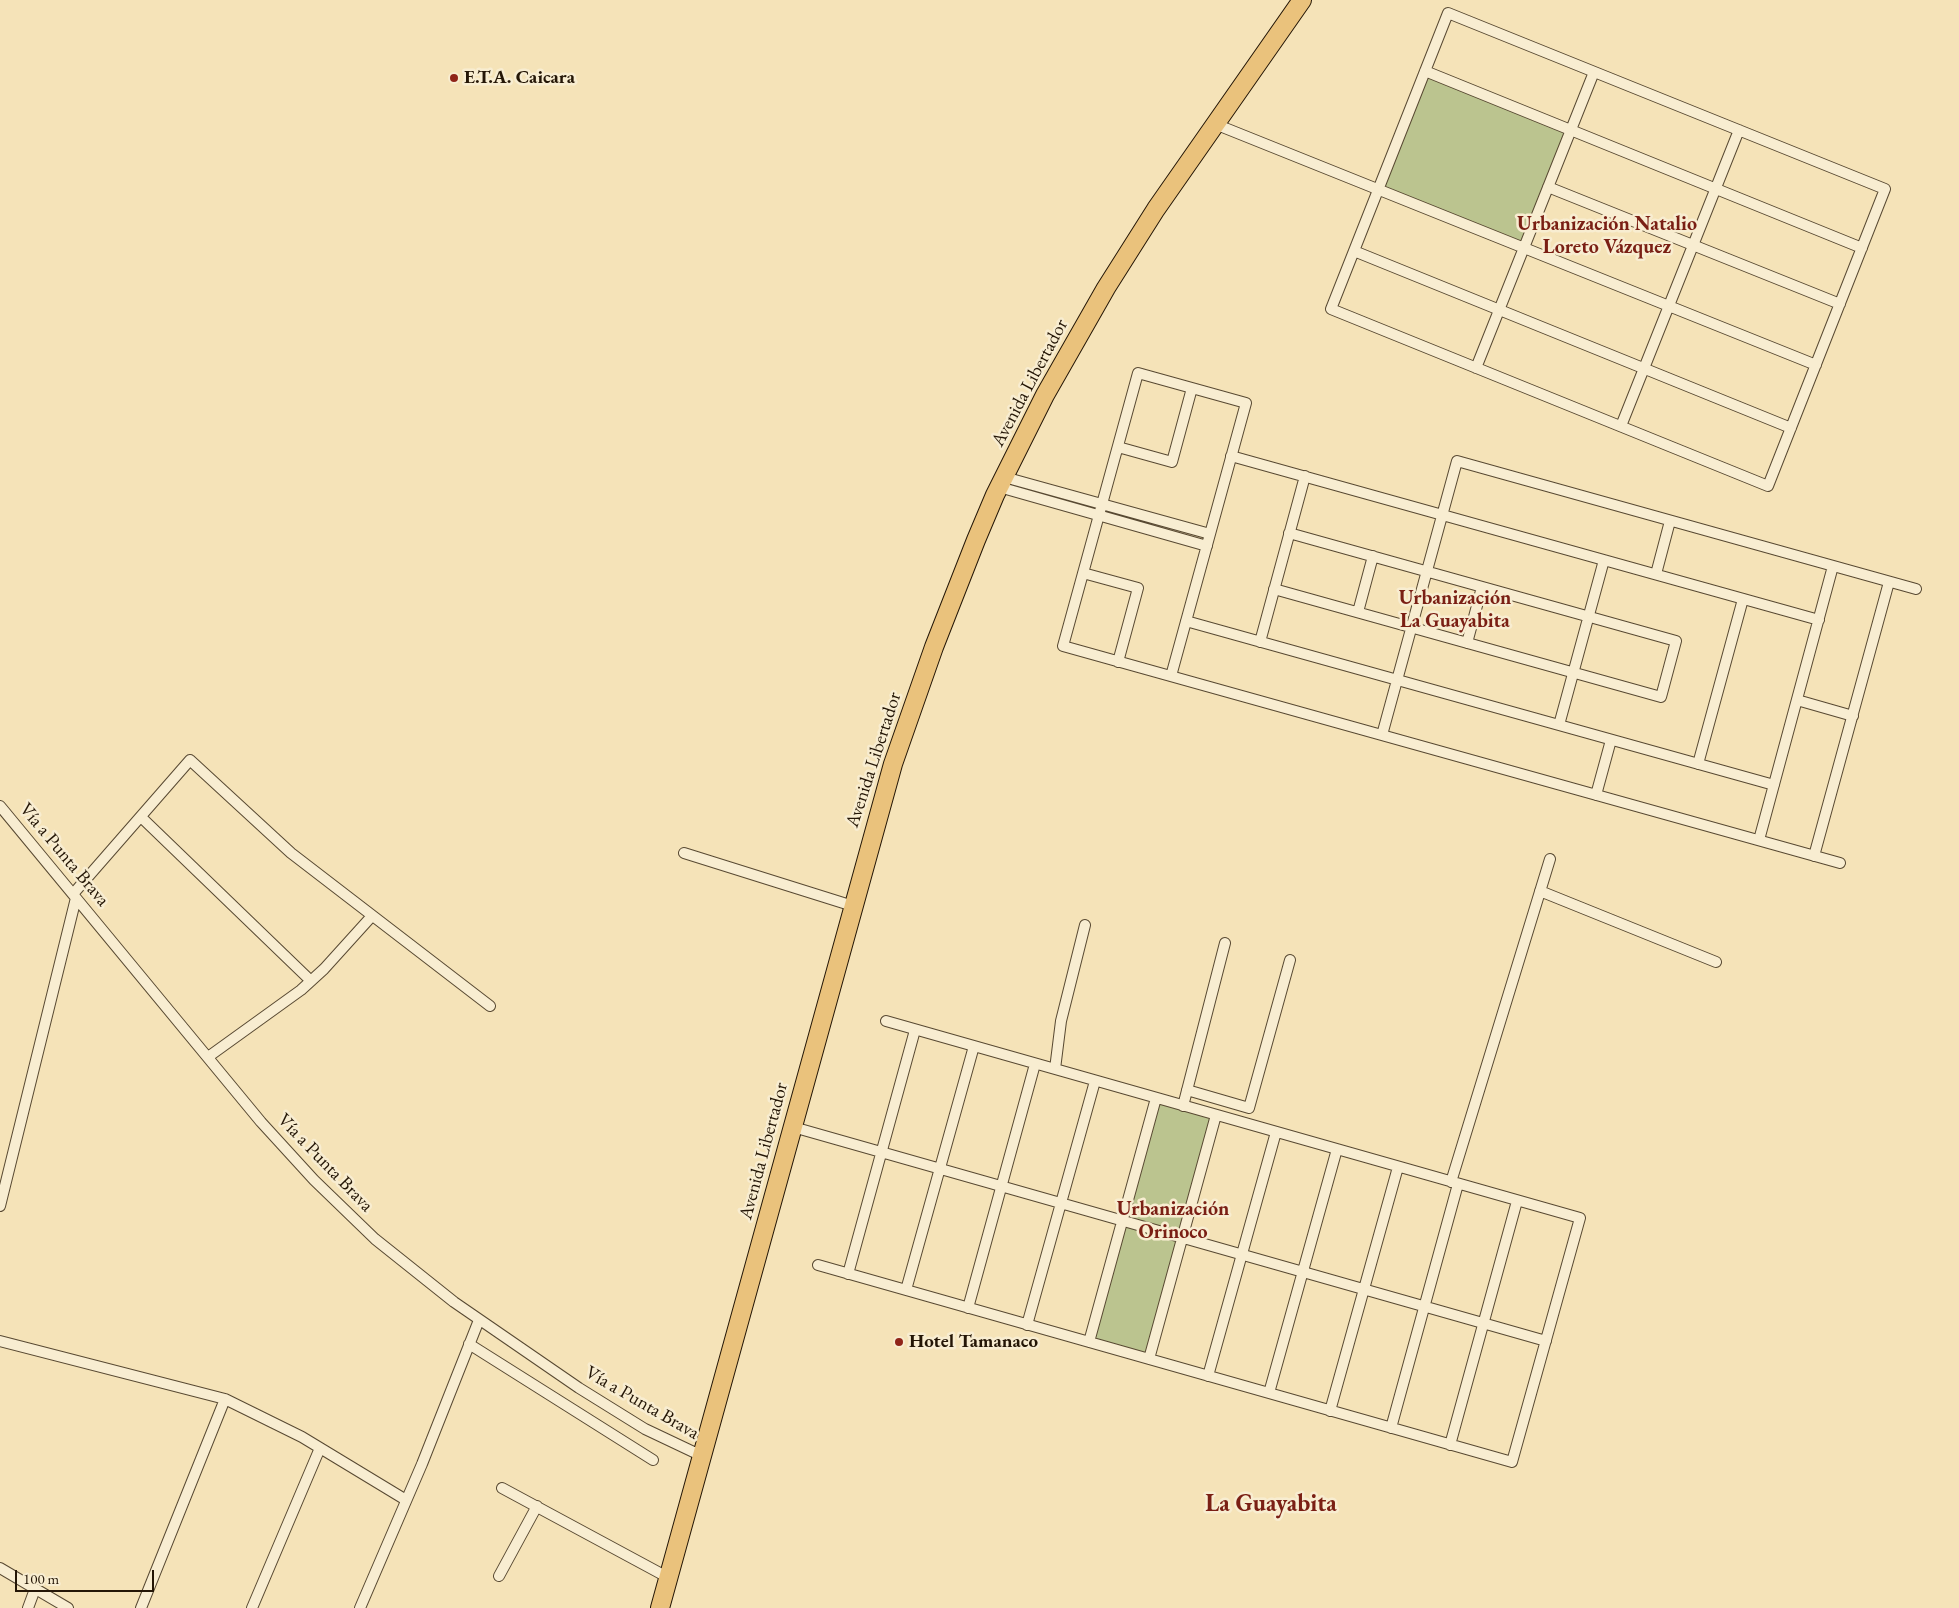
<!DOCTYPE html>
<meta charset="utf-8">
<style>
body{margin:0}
#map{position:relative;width:1959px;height:1608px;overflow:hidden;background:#f5e3b8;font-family:"EB Garamond",serif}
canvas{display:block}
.scale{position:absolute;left:15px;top:1570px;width:139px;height:22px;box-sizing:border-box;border:2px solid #241606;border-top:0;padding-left:6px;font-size:15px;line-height:18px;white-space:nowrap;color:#241606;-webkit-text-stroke:4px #f8edd1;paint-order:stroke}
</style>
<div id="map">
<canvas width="1959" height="1608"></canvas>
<div class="scale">100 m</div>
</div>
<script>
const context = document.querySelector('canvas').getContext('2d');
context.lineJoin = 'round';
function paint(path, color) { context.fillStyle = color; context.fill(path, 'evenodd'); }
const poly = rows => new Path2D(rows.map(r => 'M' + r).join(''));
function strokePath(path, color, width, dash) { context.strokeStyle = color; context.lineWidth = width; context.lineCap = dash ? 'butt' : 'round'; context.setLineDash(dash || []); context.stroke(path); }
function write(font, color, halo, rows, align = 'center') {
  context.font = font + ' "EB Garamond",serif'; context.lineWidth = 5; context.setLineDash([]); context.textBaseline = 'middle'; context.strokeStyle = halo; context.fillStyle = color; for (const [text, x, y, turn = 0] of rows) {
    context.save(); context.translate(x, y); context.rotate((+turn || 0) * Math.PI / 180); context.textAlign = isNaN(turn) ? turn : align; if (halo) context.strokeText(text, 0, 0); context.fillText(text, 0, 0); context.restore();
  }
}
const green = poly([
 [1427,77,1565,133,1522,242,1384,186],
 [1160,1104,1211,1119,1179,1231,1129,1217],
 [1126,1226,1177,1241,1146,1353,1095,1339]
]);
const street = poly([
 [1448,13,1885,189,1768,486,1331,309,1448,13],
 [1425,71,1862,248],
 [1215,124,1816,365],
 [1548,187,1840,304],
 [1354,251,1791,428],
 [1476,368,1594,72],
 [1621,426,1739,130],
 [1118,447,1172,462,1192,388],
 [1231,456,1819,620],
 [1004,477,1210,534],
 [999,487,1207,546],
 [1083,573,1138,588,1118,662],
 [1656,574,1670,521],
 [1274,589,1661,697,1676,641,1289,533],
 [1358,612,1373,556],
 [1186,621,1774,785],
 [1260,642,1305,476],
 [1467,643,1482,587],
 [1171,676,1246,403,1138,373,1063,646,1840,863],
 [1797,700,1853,716],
 [1559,725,1604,560],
 [1382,735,1457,461,1916,589],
 [1698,764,1743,599],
 [1596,795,1611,740],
 [0,806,261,1122,314,1180,375,1239,454,1302,579,1388,645,1429,702,1456],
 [141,817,311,981],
 [1759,840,1833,566],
 [684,853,853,906],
 [1814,856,1889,582],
 [1540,891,1716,962],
 [73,894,190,760,291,853,490,1006],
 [208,1057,301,990,324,969,371,917],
 [1055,1069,1061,1021,1085,925],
 [1187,1090,1249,1108,1290,960],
 [1183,1106,1225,943],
 [793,1127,1546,1341],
 [1451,1182,1550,859],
 [0,1206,76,898],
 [818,1265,1512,1462,1580,1218,886,1021],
 [848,1274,915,1030],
 [906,1290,974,1046],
 [968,1308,1035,1064],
 [1027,1325,1095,1081],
 [0,1341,225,1399,302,1437,406,1500],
 [1089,1342,1156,1098],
 [469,1344,653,1460],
 [1149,1359,1216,1115],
 [1208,1376,1276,1132],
 [1269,1393,1337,1149],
 [1330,1411,1398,1167],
 [1391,1428,1458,1184],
 [1450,1445,1517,1201],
 [502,1488,669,1578],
 [0,1568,68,1608],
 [499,1576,537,1506],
 [28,1608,35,1589],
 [141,1608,225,1399],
 [252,1608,320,1448],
 [360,1608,422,1464,479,1320]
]);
const highway = poly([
 [660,1608,893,764,934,647,976,540,995,495,1045,395,1106,288,1156,209,1302,0]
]);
const markers = [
 [454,78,5,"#8f2418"],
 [899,1342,5,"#8f2418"]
];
const poiNames = [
 ["E.T.A. Caicara",464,78],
 ["Hotel Tamanaco",909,1342]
];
const streetNames = [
 ["Avenida Libertador",1030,383,-62],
 ["Avenida Libertador",874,760,-72],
 ["Vía a Punta Brava",64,855,50],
 ["Avenida Libertador",764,1151,-75],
 ["Vía a Punta Brava",325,1163,46],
 ["Vía a Punta Brava",642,1403,30]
];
const neighbourhoodNames = [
 ["Urbanización Natalio",1607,225],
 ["Loreto Vázquez",1607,248],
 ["Urbanización",1455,599],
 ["La Guayabita",1455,622],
 ["Urbanización",1173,1210],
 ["Orinoco",1173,1233]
];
const districtNames = [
 ["La Guayabita",1271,1504]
];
paint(green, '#bbc48f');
strokePath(street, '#584932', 12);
strokePath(highway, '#241606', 20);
strokePath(street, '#f8edd1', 10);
strokePath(highway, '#eac27c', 18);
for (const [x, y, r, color] of markers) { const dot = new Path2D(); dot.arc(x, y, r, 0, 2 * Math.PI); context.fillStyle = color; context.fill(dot); strokePath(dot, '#f8edd1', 2); }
write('bold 19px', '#241606', '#f8edd1', poiNames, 'left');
write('19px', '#241606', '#f8edd1', streetNames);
write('bold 20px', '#7a1f14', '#f8edd1', neighbourhoodNames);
write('bold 24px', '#7a1f14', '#f8edd1', districtNames);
</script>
